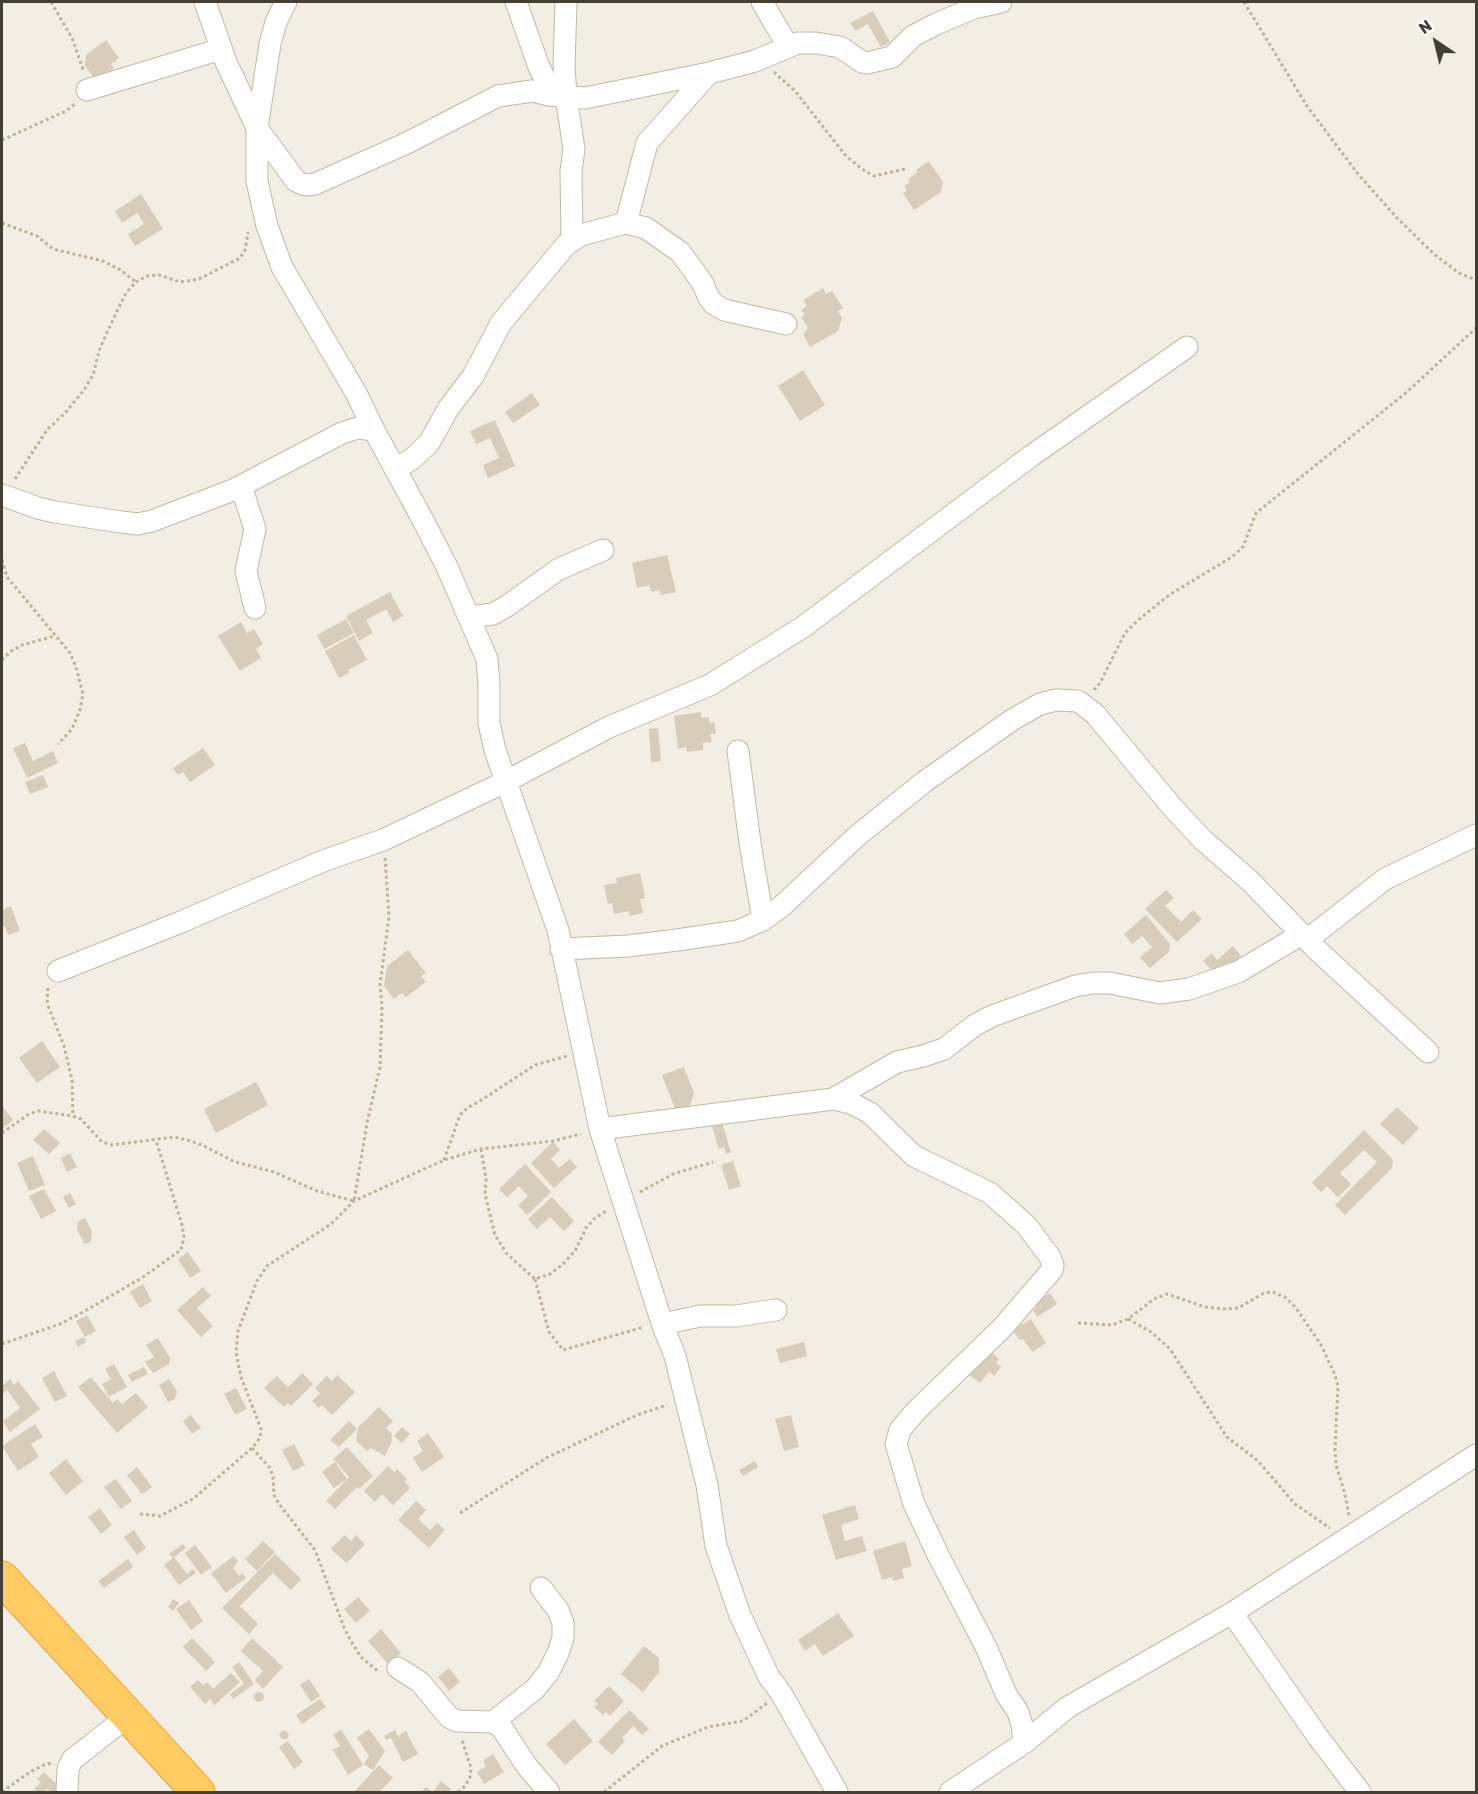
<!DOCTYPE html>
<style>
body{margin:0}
#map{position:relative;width:1478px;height:1794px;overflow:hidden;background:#f3eee3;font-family:Rubik,sans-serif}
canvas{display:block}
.frame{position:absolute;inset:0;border:3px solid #453e33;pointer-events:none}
.north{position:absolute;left:1406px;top:12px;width:60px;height:60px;-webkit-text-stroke:4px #fff;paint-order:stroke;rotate:325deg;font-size:16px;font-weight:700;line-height:24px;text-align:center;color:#453e33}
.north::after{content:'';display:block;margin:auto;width:21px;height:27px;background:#453e33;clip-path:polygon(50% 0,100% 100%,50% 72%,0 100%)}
</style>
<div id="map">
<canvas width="1478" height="1794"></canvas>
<div class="frame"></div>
<div class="north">N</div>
</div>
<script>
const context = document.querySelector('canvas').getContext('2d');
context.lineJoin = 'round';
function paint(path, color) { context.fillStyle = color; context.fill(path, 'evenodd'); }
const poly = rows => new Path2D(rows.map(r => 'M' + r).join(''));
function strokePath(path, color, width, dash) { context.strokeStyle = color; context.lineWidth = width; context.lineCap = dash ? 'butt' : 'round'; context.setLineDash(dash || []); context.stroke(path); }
const building = poly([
 [873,11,890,42,881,47,868,24,855,31,850,23],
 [106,40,119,58,111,64,114,68,100,78,97,75,94,78,85,66,86,55],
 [929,161,943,182,941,192,914,210,903,193,907,191,904,186,910,182,908,179,918,172,916,170],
 [141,194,163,229,135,246,128,234,144,224,137,213,122,223,115,211],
 [823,288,826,294,832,291,843,308,838,311,842,318,838,331,810,347,803,334,808,328,801,317,805,315,801,310,807,306,803,300],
 [803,370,825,405,800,421,778,386],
 [532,393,540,405,513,423,505,412],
 [495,420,515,466,488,478,483,465,499,458,490,438,476,444,470,431],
 [667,555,676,592,661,595,659,590,651,592,649,585,637,588,632,563],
 [390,592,403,616,393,622,386,609,366,620,373,633,359,641,346,616],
 [346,619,354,633,324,649,317,635],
 [241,622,247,633,254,629,263,644,256,649,261,658,240,671,218,636],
 [354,635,367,660,348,670,349,673,339,678,325,651],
 [701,712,701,718,709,717,710,723,714,722,716,734,710,734,712,742,703,743,703,750,687,752,686,747,678,749,674,716],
 [658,728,661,761,651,762,649,729],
 [25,743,33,761,53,751,58,763,27,778,13,748],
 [203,748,215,765,190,782,183,772,178,775,173,768],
 [43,775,48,787,30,794,25,782],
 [640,873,645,898,640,899,643,913,630,916,629,911,614,914,612,903,608,904,604,885,617,883,616,878],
 [1166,890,1174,898,1165,906,1181,922,1193,910,1202,919,1177,942,1145,909],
 [11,906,20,931,8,935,5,926,2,927,2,910],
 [1146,915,1170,944,1169,952,1150,968,1140,957,1152,947,1142,936,1132,944,1124,934],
 [1233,946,1241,956,1217,976,1203,961,1212,953,1217,960],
 [408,950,426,973,421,976,426,982,406,997,402,993,394,999,384,986,387,966],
 [42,1041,60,1067,37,1083,19,1058],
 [684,1067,694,1093,690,1105,676,1111,662,1075],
 [256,1082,268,1105,216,1133,204,1109],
 [2,1106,13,1120,2,1129],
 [1397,1107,1419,1128,1403,1145,1380,1124],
 [722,1123,731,1152,726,1154,724,1147,719,1149,712,1126],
 [44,1129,60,1143,49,1154,33,1140],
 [1364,1130,1393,1160,1392,1168,1345,1215,1335,1205,1377,1162,1364,1150,1340,1173,1351,1184,1338,1197,1327,1186,1321,1192,1312,1183],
 [553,1142,560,1150,551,1159,559,1168,570,1159,577,1167,554,1188,531,1163],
 [70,1153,77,1167,67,1172,61,1158],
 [33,1156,45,1185,29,1191,17,1163],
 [733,1161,741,1186,729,1190,721,1165],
 [525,1164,551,1192,527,1215,518,1205,528,1196,519,1186,507,1197,499,1189],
 [44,1189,56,1211,41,1219,29,1196],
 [70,1193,76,1204,69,1208,63,1197],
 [552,1197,574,1221,564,1231,550,1217,537,1229,528,1219],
 [85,1218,92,1231,91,1241,85,1244,77,1230,78,1222],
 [188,1252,201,1271,190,1278,178,1259],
 [143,1284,152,1301,140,1308,130,1292],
 [203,1287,211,1296,197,1308,213,1326,201,1337,177,1310],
 [1050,1293,1057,1304,1037,1317,1033,1310,1036,1308,1033,1303],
 [87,1315,96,1331,85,1337,76,1321],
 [1031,1319,1046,1343,1032,1352,1023,1339,1019,1340,1013,1330],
 [84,1337,86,1342,78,1347,75,1341],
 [158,1338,170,1358,169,1364,153,1373,145,1362,154,1357,146,1345],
 [804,1342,807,1356,780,1363,776,1349],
 [991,1352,999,1359,996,1363,1001,1367,994,1376,989,1372,980,1383,966,1373,978,1359,982,1362],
 [114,1364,127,1387,109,1397,102,1384,111,1379,105,1369],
 [144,1367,148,1374,132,1382,128,1375],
 [54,1371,67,1396,55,1402,42,1378],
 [302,1373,313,1384,291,1406,288,1403,284,1407,264,1388,277,1376,288,1387],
 [337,1375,355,1392,332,1415,322,1405,319,1408,312,1401,320,1393,315,1388,327,1376,332,1381],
 [91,1377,113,1403,117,1399,122,1404,136,1393,148,1407,117,1433,78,1387],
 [10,1379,14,1385,18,1381,40,1409,10,1432,3,1421,20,1408,7,1390,2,1394,2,1386],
 [169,1379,177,1391,175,1399,168,1402,159,1385],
 [236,1388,247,1409,235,1415,224,1394],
 [379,1407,393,1421,386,1428,392,1434,391,1443,385,1456,371,1448,367,1451,356,1441,358,1427],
 [191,1415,201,1428,192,1434,183,1421],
 [791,1415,799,1447,784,1451,775,1419],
 [349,1421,357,1429,339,1447,330,1440],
 [35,1424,43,1437,31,1444,39,1457,18,1471,2,1446],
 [402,1427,410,1434,402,1443,394,1436],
 [428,1433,444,1457,422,1472,413,1458,423,1451,417,1441],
 [294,1444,305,1465,293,1471,282,1450],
 [347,1447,373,1476,359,1489,357,1487,335,1509,326,1501,351,1475,349,1477,333,1459],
 [66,1459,83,1481,66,1495,49,1473],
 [755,1461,758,1467,743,1476,739,1470],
 [335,1462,347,1479,334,1488,322,1472],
 [388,1466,394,1472,397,1469,407,1479,405,1482,410,1488,393,1505,382,1494,375,1502,364,1491],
 [137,1467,152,1487,142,1494,127,1475],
 [116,1479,132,1501,121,1509,104,1487],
 [416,1501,426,1510,418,1519,430,1530,437,1523,445,1530,429,1548,398,1520],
 [855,1505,859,1519,841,1525,845,1541,862,1536,867,1551,836,1560,822,1515],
 [100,1508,112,1525,101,1534,88,1517],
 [134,1530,146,1548,137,1555,124,1537],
 [344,1535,351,1541,356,1535,365,1544,347,1563,331,1549],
 [263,1541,275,1552,257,1571,245,1559],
 [905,1541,912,1566,902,1569,904,1578,893,1581,892,1577,882,1580,873,1551],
 [183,1544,186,1548,173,1558,169,1554],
 [195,1545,212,1567,201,1575,185,1553],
 [275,1554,301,1579,291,1590,273,1573,240,1606,258,1624,249,1634,222,1608],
 [234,1556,238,1561,233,1568,239,1576,242,1573,246,1578,226,1593,211,1573],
 [174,1557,187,1574,193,1569,196,1573,179,1585,164,1565],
 [128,1559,133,1567,104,1588,98,1581],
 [358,1597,370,1611,356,1623,344,1609],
 [173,1599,179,1603,173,1611,168,1607],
 [189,1600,203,1621,191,1630,176,1609],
 [838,1613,854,1636,823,1656,815,1644,805,1651,798,1640],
 [381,1629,401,1653,388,1664,368,1641],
 [192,1638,215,1662,206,1671,183,1647],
 [252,1638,283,1667,263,1689,255,1680,263,1671,241,1651],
 [644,1646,659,1658,659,1672,643,1692,621,1674],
 [239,1662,254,1684,233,1699,230,1694,244,1684,232,1667],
 [449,1668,460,1682,449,1691,438,1677],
 [231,1673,240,1682,215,1705,210,1699,205,1704,190,1687,198,1680,203,1685,207,1682,213,1689],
 [309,1679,320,1696,311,1702,300,1685],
 [609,1686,624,1701,610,1716,606,1712,603,1715,594,1707,598,1704,594,1701],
 '254 1697a5 5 0 1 1 10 0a5 5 0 1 1-10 0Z',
 [320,1699,326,1707,302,1724,296,1715],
 [629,1710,649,1729,642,1735,633,1726,622,1738,625,1741,612,1755,598,1742],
 [574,1719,593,1741,565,1765,546,1744],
 [341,1729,363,1765,348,1775,333,1750,340,1746,333,1735],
 [369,1729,385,1751,373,1770,364,1764,369,1756,357,1738],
 [395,1730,398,1736,406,1731,418,1754,403,1762,391,1738,386,1740,384,1736],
 '279.5 1735a4.5 4.5 0 1 1 9 0a4.5 4.5 0 1 1-9 0Z',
 [288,1741,303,1762,294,1769,279,1747],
 [493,1754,504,1772,484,1784,477,1772,486,1766,483,1761],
 [379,1765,393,1778,379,1792,354,1792],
 [44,1772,61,1788,58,1792,51,1792,47,1789,44,1792,38,1792,34,1789,41,1782,37,1779],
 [441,1781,451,1789,448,1792,421,1792,426,1787,433,1792]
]);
const path = poly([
 [51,2,72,38,84,72],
 [1244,2,1307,106,1358,174,1396,217,1435,255,1459,273,1476,280],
 [774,72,795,91,846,156,862,169,874,176,905,169],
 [2,140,66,111,75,104],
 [2,223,37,236,53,249,103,261,119,269,136,282],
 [15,479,47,430,66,412,84,390,93,375,100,348,118,309,126,293,136,282,147,276,159,275,180,282,199,279,240,258,245,250,248,232],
 [2,560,7,577,70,653,76,667,83,694,80,710,72,729,58,744],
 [2,660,10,652,22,645,55,636],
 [1094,690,1100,683,1125,633,1137,621,1169,595,1232,557,1243,547,1256,513,1407,392,1476,328],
 [48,988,47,1000,49,1008,64,1046,72,1080,73,1116],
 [2,1133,29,1114,38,1111,73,1116,81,1119,102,1142,112,1145,174,1137,187,1140,202,1145,235,1162,274,1172,317,1191,354,1201,367,1123,380,1067,382,1006,380,984,389,917,385,857],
 [481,1149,486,1179,485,1194,495,1235,507,1254,535,1279,550,1274,563,1264,575,1251,586,1228,595,1218,608,1210],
 [444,1160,460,1115,467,1108,480,1101,535,1065,567,1056],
 [640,1192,673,1174,713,1162],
 [535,1279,549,1332,563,1350,644,1327],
 [1128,1319,1151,1332,1170,1349,1227,1437,1258,1461,1295,1504,1330,1528],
 [1078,1323,1112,1325,1128,1319,1154,1299,1167,1294,1205,1307,1226,1309,1238,1308,1264,1293,1273,1292,1286,1298,1296,1308,1321,1345,1335,1375,1338,1387,1335,1449,1336,1465,1345,1494,1349,1516],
 [2,1344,60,1324,83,1312,140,1279,181,1250,184,1237,182,1225,156,1140],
 [252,1448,270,1468,273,1477,274,1495,279,1504,315,1550,345,1630,352,1643,361,1657,379,1672],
 [460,1513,546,1458,637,1415,667,1405],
 [140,1514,160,1516,193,1499,252,1448,260,1438,261,1429,241,1377,236,1352,238,1331,257,1281,267,1266,331,1224,354,1201,444,1160,481,1149,553,1141,581,1134],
 [2,1792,30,1772,44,1765,52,1763],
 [458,1792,465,1786,470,1777,471,1768,462,1740],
 [604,1792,662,1746,708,1727,743,1721,767,1703]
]);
const street = poly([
 [205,2,226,62,257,128,257,181,267,226,282,267,356,393,374,430,424,522,447,567,487,659,489,684,489,723,495,750,558,930,600,1129,663,1326,675,1356,707,1485,716,1546,740,1615,769,1677,781,1693,837,1792],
 [286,2,276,22,270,44,257,128,296,181,305,185,315,184,407,143,498,96,532,91,549,95,585,98,709,73,755,61,798,43,816,43,840,47,862,62,867,63,892,57,913,36,936,24,974,8,1001,2],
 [516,2,539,67,553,95],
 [566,2,564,66,566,96,574,149,571,171,572,239],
 [762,2,788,46],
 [87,90,221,49],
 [626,223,647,143,709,73],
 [396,469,412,459,429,443,448,409,473,376,501,323,566,245,581,235,626,223,646,228,680,252,702,282,709,298,714,304,724,310,786,324],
 [241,486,255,529,246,571,255,608],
 [2,495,38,508,55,512,121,522,138,524,152,521,233,490,342,433,358,428,374,430],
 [469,617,493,614,507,606,559,569,603,550],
 [738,751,750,843,763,920],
 [1308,939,1385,879,1476,835],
 [561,949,628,946,677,940,738,931,763,920,782,906,857,836,924,782,1012,720,1040,704,1056,700,1078,701,1095,714,1173,808,1203,840,1250,881,1317,950,1428,1052],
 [58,971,181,922,323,861,383,840,505,782,609,727,710,685,803,627,1031,456,1187,347],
 [833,1099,851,1103,870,1113,914,1156,990,1193,1027,1226,1050,1257,1053,1265,1052,1270,1002,1328,916,1411,900,1430,896,1444,914,1504,939,1557,986,1647,1006,1694,1018,1712,1022,1725,1024,1743],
 [600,1129,833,1099,897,1062,923,1056,944,1049,975,1025,992,1016,1075,986,1093,983,1110,983,1160,993,1189,989,1238,972,1302,934],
 [663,1324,700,1316,736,1316,776,1310],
 [1232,1613,1318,1737,1360,1792],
 [398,1668,420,1682,449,1717,457,1721,493,1722,502,1728,526,1765,549,1792],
 [493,1722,535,1689,548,1673,558,1653,563,1638,563,1623,558,1610,541,1588],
 [67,1792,68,1769,72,1760,128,1716],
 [950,1792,1024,1743,1068,1707,1232,1613,1476,1455]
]);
const highway = poly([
 [2,1578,198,1792]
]);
paint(building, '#d8ccbb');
strokePath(street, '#c1b9a8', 23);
strokePath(highway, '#e5a12a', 35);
strokePath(path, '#c1b296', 3, [3, 3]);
strokePath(street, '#fff', 21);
strokePath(highway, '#ffcb62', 33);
</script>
